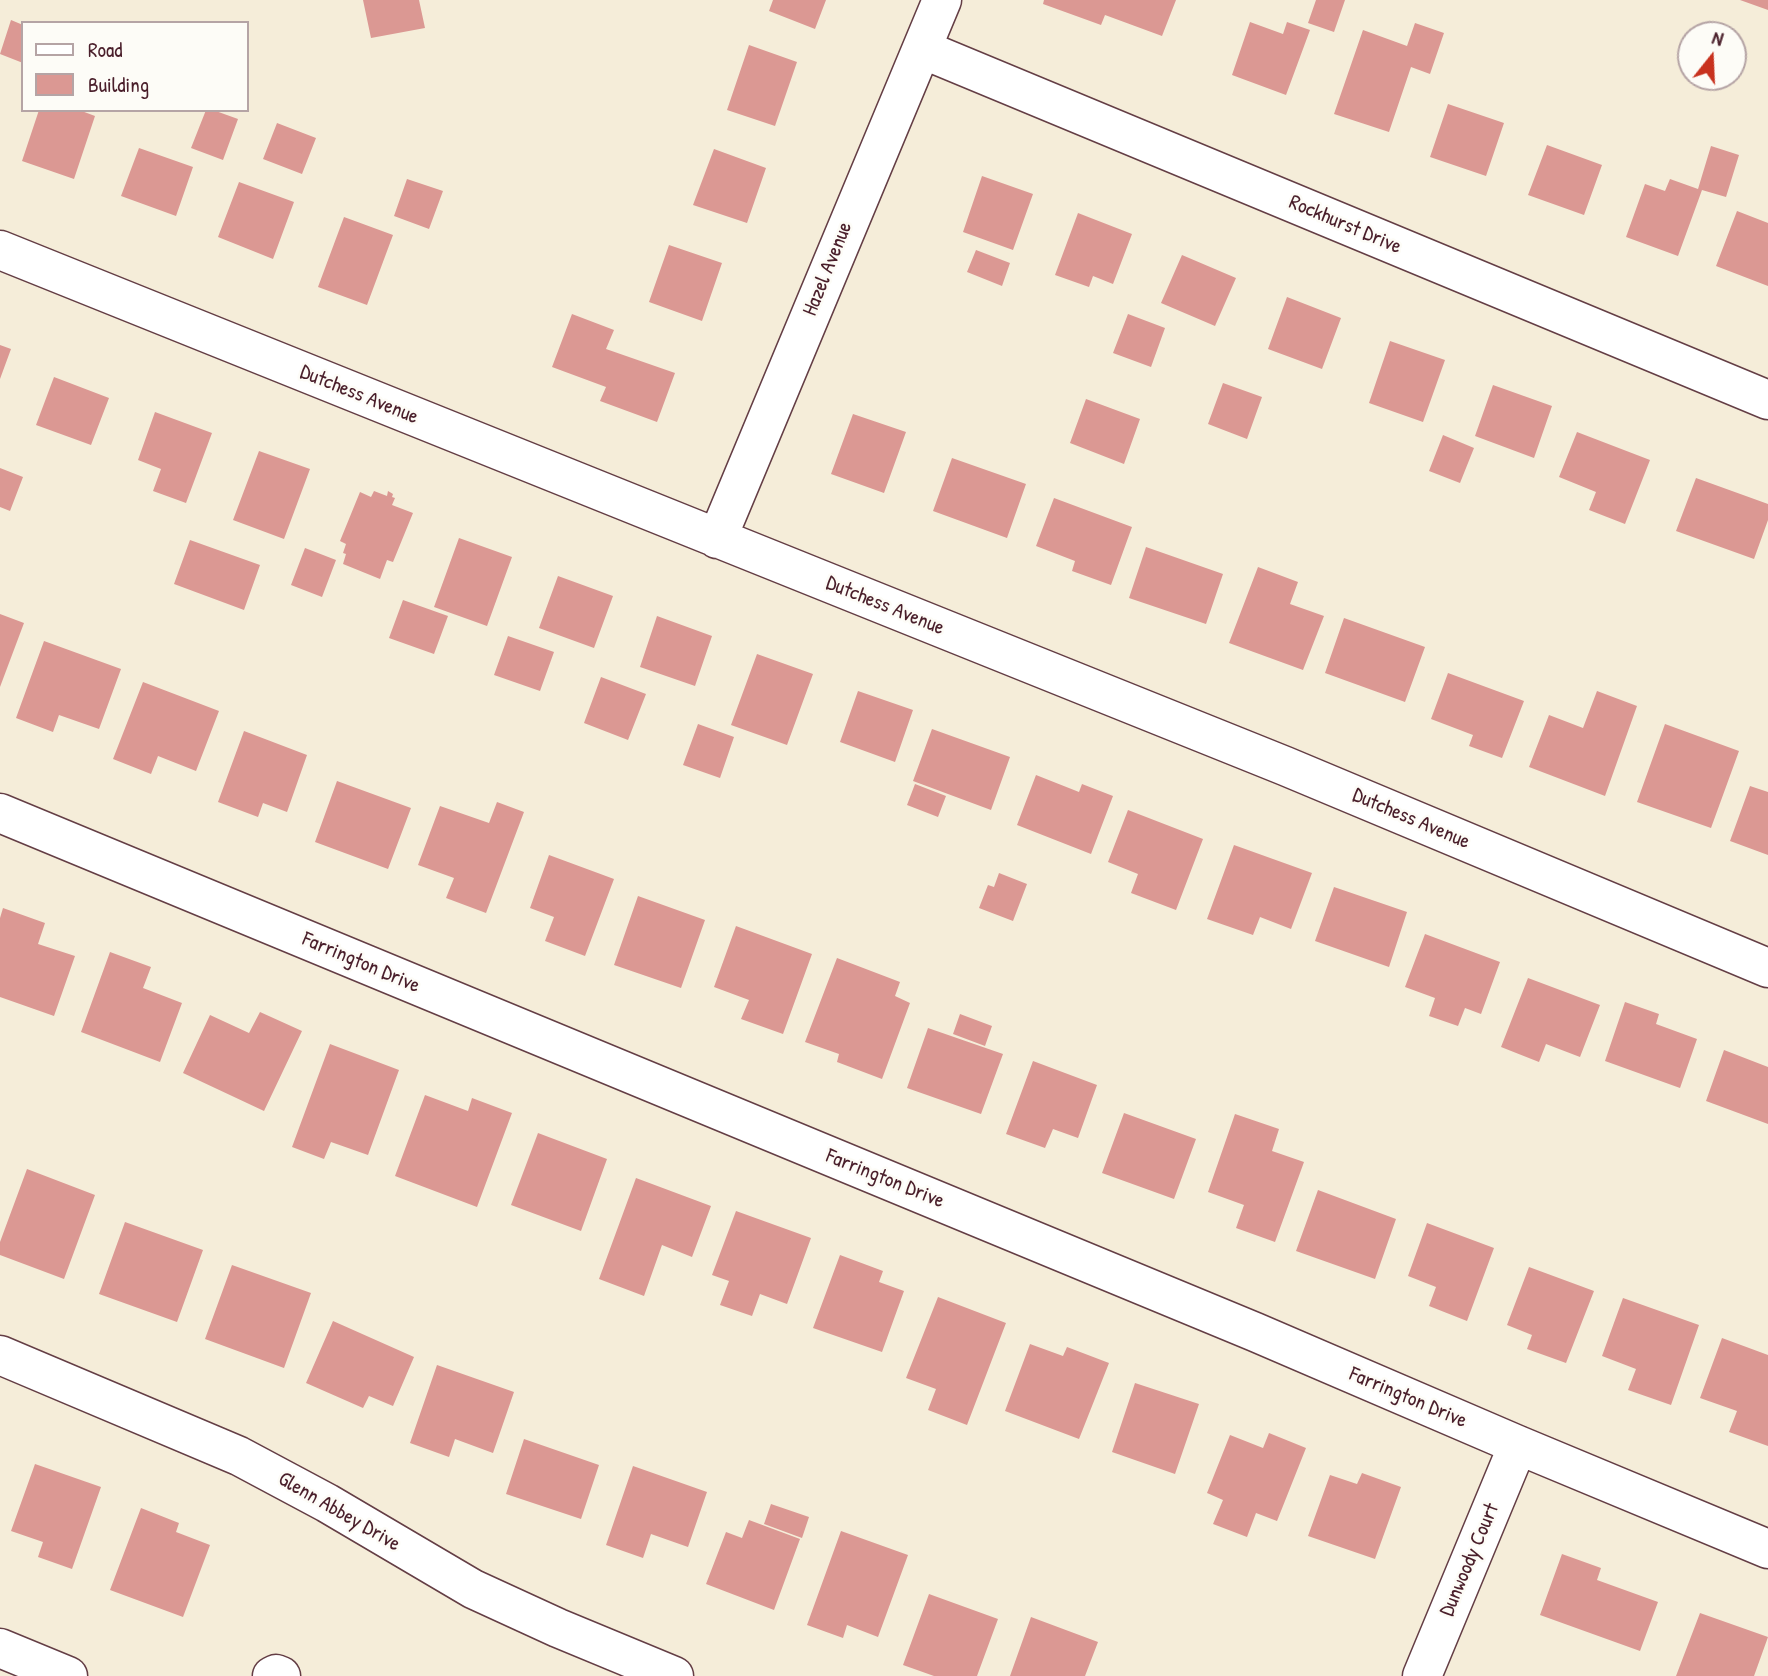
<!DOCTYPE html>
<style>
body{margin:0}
#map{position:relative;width:1768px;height:1676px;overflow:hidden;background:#f5edd9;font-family:"Patrick Hand",sans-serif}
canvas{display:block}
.legend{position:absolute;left:21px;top:21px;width:228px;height:91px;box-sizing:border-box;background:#fdfcf7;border:2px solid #b5a4a5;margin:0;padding:9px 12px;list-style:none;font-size:21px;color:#4a1f2b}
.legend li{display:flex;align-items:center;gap:14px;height:35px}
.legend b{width:35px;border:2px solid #b5a4a5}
.north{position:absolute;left:1677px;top:21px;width:70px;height:70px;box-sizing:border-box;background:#fdfcf7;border:2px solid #b5a4a5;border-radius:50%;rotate:18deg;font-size:19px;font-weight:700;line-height:28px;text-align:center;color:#4a1f2b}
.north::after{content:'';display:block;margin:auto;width:24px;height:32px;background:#c8321e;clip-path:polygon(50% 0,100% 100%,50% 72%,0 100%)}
</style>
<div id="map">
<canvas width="1768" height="1676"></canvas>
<ul class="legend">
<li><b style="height:9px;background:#fff"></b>Road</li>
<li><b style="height:19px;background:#db9893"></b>Building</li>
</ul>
<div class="north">N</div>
</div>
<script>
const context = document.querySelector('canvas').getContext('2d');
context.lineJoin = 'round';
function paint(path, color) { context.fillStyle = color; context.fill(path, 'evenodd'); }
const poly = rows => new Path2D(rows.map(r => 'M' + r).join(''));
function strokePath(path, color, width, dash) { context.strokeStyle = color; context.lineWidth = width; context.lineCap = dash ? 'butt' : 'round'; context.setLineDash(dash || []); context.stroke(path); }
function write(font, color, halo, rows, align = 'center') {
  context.font = font + ' "Patrick Hand",sans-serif'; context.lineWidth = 5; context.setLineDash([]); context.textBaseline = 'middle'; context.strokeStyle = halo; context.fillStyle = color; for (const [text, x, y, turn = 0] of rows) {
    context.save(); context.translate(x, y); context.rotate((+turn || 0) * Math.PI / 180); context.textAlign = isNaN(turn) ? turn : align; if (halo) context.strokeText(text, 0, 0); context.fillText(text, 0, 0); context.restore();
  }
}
const building = poly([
 [363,0,419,0,425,28,371,38],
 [773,0,826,0,815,29,769,11],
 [1044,0,1176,0,1162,36,1105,15,1101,25,1043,4],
 [1316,0,1345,0,1334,32,1308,23],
 [1740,0,1768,0,1768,10],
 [11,20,23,25,23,63,0,54],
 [1250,22,1283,34,1287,22,1310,30,1286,95,1232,75],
 [1415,23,1444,33,1430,74,1411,67,1389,132,1334,114,1363,30,1407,46],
 [749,45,797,62,775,126,727,110],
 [1448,104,1504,123,1486,176,1430,157],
 [39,110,79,110,95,116,74,179,22,161],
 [206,110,213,110,238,119,223,160,191,148],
 [277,123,316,138,302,174,263,159],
 [1547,145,1602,165,1584,215,1528,195],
 [1711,146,1739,155,1726,197,1702,190,1678,256,1626,237,1645,184,1665,191,1670,179,1698,189],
 [139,148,193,167,176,216,121,196],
 [714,149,766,168,747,223,693,205],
 [982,176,1033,194,1013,250,963,232],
 [407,179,443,191,429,229,394,216],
 [239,182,294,202,273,259,218,237],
 [1737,211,1768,223,1768,286,1716,266],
 [1078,213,1132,234,1113,284,1093,276,1089,287,1055,275],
 [344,217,393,235,367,305,318,287],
 [669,245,722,263,702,321,649,302],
 [976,250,1010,263,1002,286,967,272],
 [1182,255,1236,278,1215,326,1161,303],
 [1287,297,1341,318,1322,369,1268,349],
 [572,314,614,330,606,349,675,373,657,422,600,401,606,387,552,367],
 [1128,314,1165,328,1151,367,1113,353],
 [1390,341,1445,360,1423,422,1369,403],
 [0,345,11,349,0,379],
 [54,377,109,398,91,445,36,425],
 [1223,383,1262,397,1247,439,1208,424],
 [1493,385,1552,406,1534,458,1475,436],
 [1086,399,1140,419,1124,464,1070,443],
 [155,412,212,433,186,503,153,491,161,469,138,460],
 [853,414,906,432,884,493,831,474],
 [1577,432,1650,460,1625,524,1589,510,1596,492,1559,477],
 [1443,435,1474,448,1460,483,1429,471],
 [259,451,310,469,284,539,233,520],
 [952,458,1026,484,1007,538,933,511],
 [0,468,23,477,10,511,0,507],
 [1696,478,1768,504,1768,520,1754,559,1676,531],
 [374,491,387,496,388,491,393,494,392,497,395,498,392,505,413,513,393,562,387,560,380,579,343,564,346,554,343,553,346,544,340,541,360,492,371,497],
 [1054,498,1132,527,1111,585,1072,571,1075,561,1036,546],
 [459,538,512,557,487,626,434,607],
 [190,540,260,565,244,610,174,584],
 [1146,547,1223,574,1206,624,1129,598],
 [305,548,336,560,322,597,291,585],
 [1258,567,1298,582,1290,604,1324,616,1303,670,1229,643],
 [558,576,613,596,594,648,539,628],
 [403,600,448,616,434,654,389,638],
 [0,614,24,623,0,687],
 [657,616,712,636,695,686,640,667],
 [1344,618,1425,647,1405,702,1325,673],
 [508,636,554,652,540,691,494,675],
 [44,641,121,669,99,729,59,715,53,732,16,718],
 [757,654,813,674,787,745,731,725],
 [1448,673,1524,701,1502,758,1469,746,1473,735,1431,719],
 [601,677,646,694,628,740,584,723],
 [143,682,219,711,196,771,158,756,151,774,113,759],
 [858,691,913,710,895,762,840,742],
 [1597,691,1637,706,1605,796,1529,767,1549,715,1583,728],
 [698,724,734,737,720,778,683,765],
 [1665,724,1739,751,1711,828,1637,802],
 [932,729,1010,757,991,810,913,781],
 [244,731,307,755,287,812,263,803,258,817,218,802],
 [1036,775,1079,792,1082,784,1113,796,1091,854,1017,825],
 [337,781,411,808,388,869,315,842],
 [915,784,946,796,938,817,907,805],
 [1750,786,1768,792,1768,855,1730,841],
 [497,802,524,812,486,913,446,898,454,878,418,865,440,806,489,823],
 [1128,810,1203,839,1176,910,1131,893,1138,874,1108,862],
 [1234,845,1312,873,1291,929,1260,917,1253,935,1207,919],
 [549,855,614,879,585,956,545,941,554,917,530,908],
 [999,873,1027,884,1013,921,979,908,988,885,994,887],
 [1334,887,1407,912,1389,967,1315,941],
 [638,896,705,920,681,988,614,965],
 [3,908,45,923,38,944,75,956,54,1016,0,997,0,918],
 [736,926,812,954,783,1034,741,1019,749,1000,714,987],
 [1425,934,1500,962,1481,1014,1465,1008,1458,1026,1429,1016,1435,998,1405,987],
 [110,952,151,967,143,988,182,1003,160,1062,81,1032],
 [837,958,900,982,895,996,910,1003,882,1079,837,1062,839,1054,805,1042],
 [1528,978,1600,1005,1580,1057,1546,1044,1539,1062,1501,1047],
 [1625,1002,1659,1014,1656,1024,1697,1039,1680,1088,1605,1061],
 [260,1012,302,1031,264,1111,183,1073,210,1015,249,1033],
 [960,1014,992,1026,985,1046,953,1034],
 [928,1028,1003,1054,981,1114,907,1088],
 [330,1044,399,1070,368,1155,331,1142,324,1159,292,1147],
 [1724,1050,1768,1067,1768,1124,1706,1101],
 [1033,1061,1097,1085,1078,1138,1053,1129,1045,1148,1006,1134],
 [425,1095,468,1111,472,1098,512,1113,477,1207,395,1176],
 [1124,1113,1196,1139,1174,1199,1102,1173],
 [1235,1114,1279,1129,1272,1151,1304,1162,1275,1242,1236,1228,1244,1205,1208,1192],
 [538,1133,607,1159,581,1231,511,1205],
 [27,1169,95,1195,64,1279,0,1255,0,1242],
 [636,1178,711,1206,692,1257,662,1245,644,1296,599,1279],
 [1318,1190,1396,1219,1375,1279,1296,1251],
 [736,1211,811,1238,787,1304,760,1294,752,1316,720,1305,729,1281,712,1275],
 [125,1222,203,1250,177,1322,99,1294],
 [1427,1223,1494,1248,1467,1321,1429,1306,1436,1287,1408,1276],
 [840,1255,883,1271,879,1282,904,1291,882,1352,813,1328],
 [232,1265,311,1293,284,1368,205,1339],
 [1529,1267,1594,1291,1566,1363,1527,1349,1532,1335,1507,1325],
 [938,1297,1006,1323,967,1425,928,1410,936,1389,906,1378],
 [1623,1298,1699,1325,1671,1405,1628,1390,1636,1369,1602,1356],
 [333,1321,414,1357,393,1406,369,1396,363,1408,306,1383],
 [1722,1338,1768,1355,1768,1446,1729,1432,1737,1411,1700,1398],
 [1030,1344,1063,1356,1067,1347,1109,1363,1079,1439,1005,1411],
 [437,1365,514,1392,493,1453,455,1439,449,1457,410,1443],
 [1135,1383,1199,1404,1175,1474,1112,1452],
 [1269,1433,1306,1448,1277,1521,1256,1513,1247,1537,1213,1524,1223,1500,1207,1493,1230,1435,1263,1448],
 [524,1439,599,1465,581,1519,506,1494],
 [35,1464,101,1487,72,1569,38,1557,43,1542,11,1531],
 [633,1466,707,1492,688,1547,651,1534,643,1558,606,1545],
 [1362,1473,1401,1487,1375,1559,1308,1536,1330,1475,1357,1484],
 [771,1504,809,1517,802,1538,764,1524],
 [141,1508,179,1523,176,1532,210,1545,183,1617,110,1590],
 [749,1520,800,1539,774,1610,706,1584,726,1532,742,1538],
 [841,1531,908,1555,878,1637,847,1625,843,1638,807,1625],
 [1562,1554,1601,1568,1597,1580,1658,1602,1640,1651,1540,1615],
 [929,1594,998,1619,977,1676,934,1676,903,1665],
 [1700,1613,1768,1637,1754,1676,1676,1676],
 [1031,1617,1098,1642,1085,1676,1010,1676]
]);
const minor = poly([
 [922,49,1768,400],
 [0,250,1285,766,1768,968],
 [717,539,942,0],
 [0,813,1255,1332,1518,1445,1768,1549],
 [0,1355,239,1456,327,1503,473,1589,558,1628,674,1676],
 [0,1648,68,1676],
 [272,1676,276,1674,281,1676],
 [1422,1676,1518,1445]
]);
const streetNames = [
 ["Rockhurst Drive",1345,225,23],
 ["Hazel Avenue",828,269,-68],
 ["Dutchess Avenue",359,395,22],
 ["Dutchess Avenue",885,606,22],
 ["Dutchess Avenue",1411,819,23],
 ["Farrington Drive",361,963,23],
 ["Farrington Drive",885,1179,22],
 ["Farrington Drive",1408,1398,23],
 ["Glenn Abbey Drive",339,1512,30],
 ["Dunwoody Court",1470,1560,-67]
];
paint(building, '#db9893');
strokePath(minor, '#643e45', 41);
strokePath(minor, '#fff', 38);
write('21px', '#4a1f2b', '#fdfcf7', streetNames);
</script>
